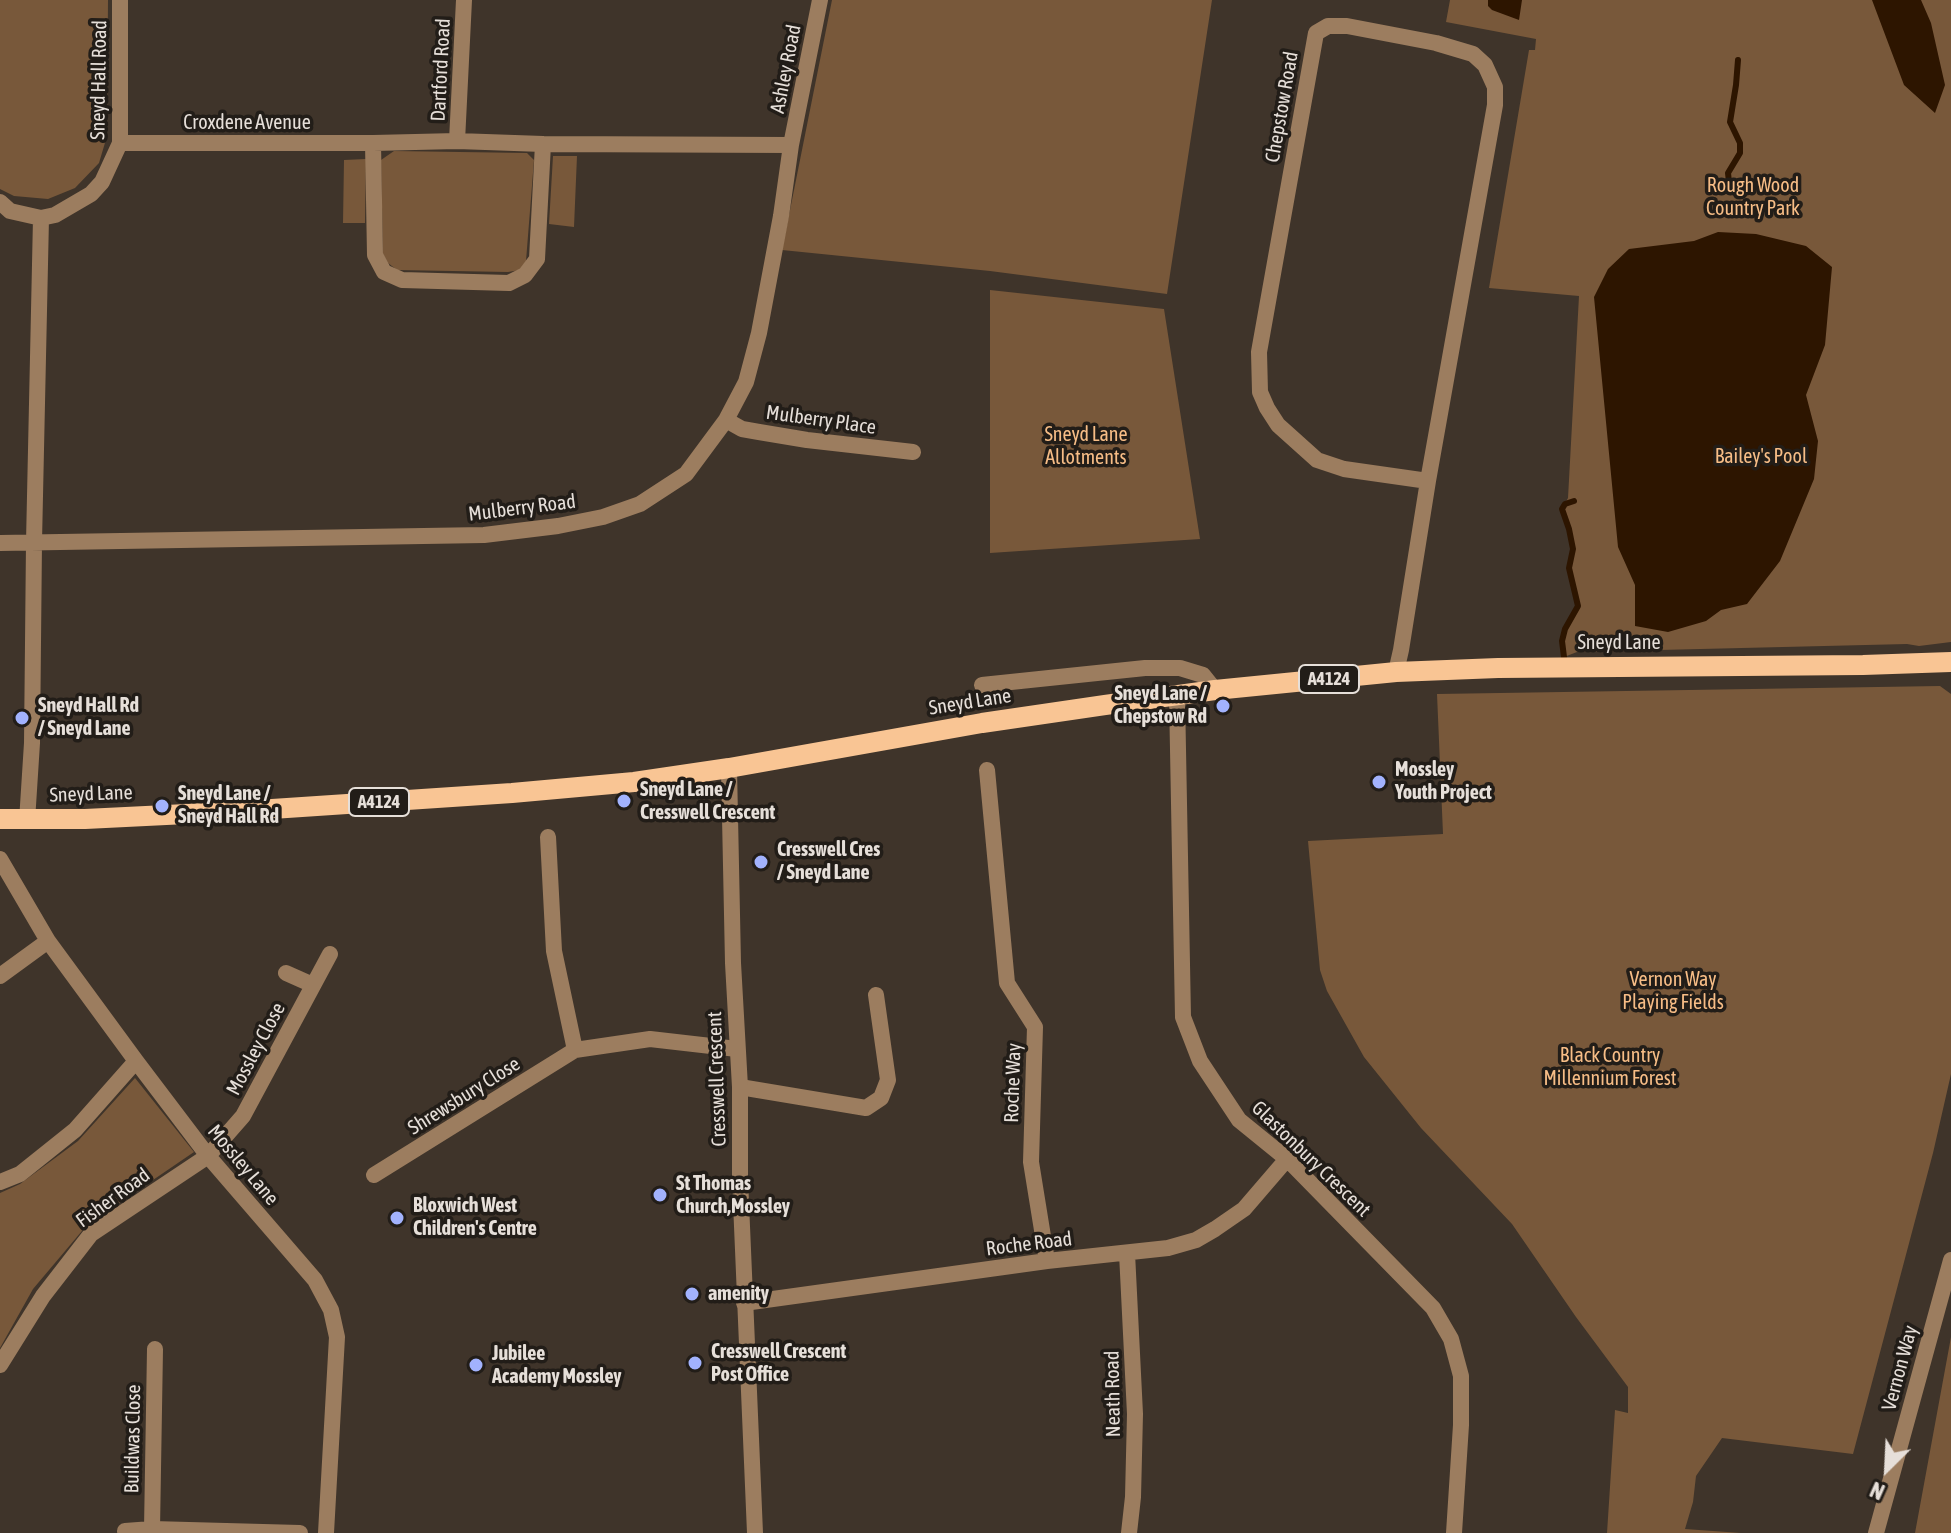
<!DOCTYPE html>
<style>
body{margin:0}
#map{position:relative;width:1951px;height:1533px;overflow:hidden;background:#3f342a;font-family:"Asap Condensed",sans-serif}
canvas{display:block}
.north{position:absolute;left:1847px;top:1429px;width:80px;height:80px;-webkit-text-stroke:6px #221d18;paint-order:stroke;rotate:204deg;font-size:22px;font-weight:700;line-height:32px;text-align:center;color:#e6dfd9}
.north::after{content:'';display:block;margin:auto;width:28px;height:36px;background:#e6dfd9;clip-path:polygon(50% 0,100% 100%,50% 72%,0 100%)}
</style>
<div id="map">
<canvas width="1951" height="1533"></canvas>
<div class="north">N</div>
</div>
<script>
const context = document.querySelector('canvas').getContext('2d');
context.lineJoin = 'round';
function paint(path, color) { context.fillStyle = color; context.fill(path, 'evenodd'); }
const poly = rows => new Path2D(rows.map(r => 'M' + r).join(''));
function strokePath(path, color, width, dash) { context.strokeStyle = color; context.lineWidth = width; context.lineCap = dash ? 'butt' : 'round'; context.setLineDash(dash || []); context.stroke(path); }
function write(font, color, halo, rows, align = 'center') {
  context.font = font + ' "Asap Condensed",sans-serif'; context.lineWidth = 7; context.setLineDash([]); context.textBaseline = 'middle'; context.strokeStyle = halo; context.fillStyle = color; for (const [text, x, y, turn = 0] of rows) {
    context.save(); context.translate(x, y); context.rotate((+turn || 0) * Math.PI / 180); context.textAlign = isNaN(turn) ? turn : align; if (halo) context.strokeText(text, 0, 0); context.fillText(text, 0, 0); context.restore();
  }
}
const green = poly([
 [0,0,108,0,107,136,99,163,75,188,48,199,14,196,0,189],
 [832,0,1212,0,1167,294,990,271,782,250],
 [1450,0,1951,0,1951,642,1919,646,1907,644,1577,652,1564,657,1562,641,1565,629,1578,606,1569,568,1573,549,1569,529,1562,509,1568,498,1579,296,1489,288,1529,50,1535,50,1536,39,1446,22],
 [394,151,527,153,534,160,526,261,520,270,508,272,397,270,388,263,383,254,381,160],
 [553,156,577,156,574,227,549,224],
 [366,159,365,223,343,223,344,160],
 [990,290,1164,309,1200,539,990,553],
 [1940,686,1951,694,1951,1074,1933,1153,1853,1454,1722,1438,1696,1476,1693,1502,1685,1529,1741,1533,1607,1533,1615,1410,1628,1413,1628,1387,1576,1317,1512,1224,1421,1128,1364,1057,1327,991,1320,970,1308,841,1443,834,1437,694],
 [135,1078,194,1152,87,1225,33,1289,0,1348,0,1193,20,1184,78,1141],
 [1951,1337,1951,1533,1915,1533]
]);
const water = poly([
 [1488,0,1522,0,1519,20,1492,10,1488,6],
 [1872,0,1921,0,1931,23,1945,85,1935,113,1904,85],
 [1718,232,1756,234,1806,246,1832,267,1825,345,1806,395,1818,441,1814,479,1780,561,1747,604,1721,610,1706,621,1668,632,1635,626,1635,585,1618,547,1594,297,1608,269,1629,249,1694,241]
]);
const stream = poly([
 [1729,182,1728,173,1740,153,1740,143,1730,122,1736,85,1738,60],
 [1564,657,1562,641,1565,629,1578,606,1569,568,1573,549,1569,529,1562,509,1565,504,1574,501]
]);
const minor = poly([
 [457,141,464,0],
 [120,143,373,143,457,141,543,144,791,145],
 [373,143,375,255,384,272,402,280,509,283,525,275,537,259,543,144],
 [0,202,10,211,41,218,55,215,91,194,102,182,120,143,120,0],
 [726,420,742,429,759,432,807,440,913,452],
 [0,543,484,535,558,526,603,517,640,504,686,474,726,420,746,382,759,333,781,216,791,145,820,0],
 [1396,672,1401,650,1428,481,1495,105,1495,87,1485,65,1473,54,1436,43,1347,26,1328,26,1316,33,1259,352,1260,392,1267,408,1278,425,1317,460,1344,469,1428,481],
 [982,685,1145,668,1180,668,1203,675,1215,690],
 [1177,696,1183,1017,1200,1061,1239,1120,1287,1159,1433,1308,1451,1339,1461,1376,1461,1425,1454,1533],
 [987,770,1007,983,1035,1027,1031,1162,1047,1261],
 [27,821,32,743,34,542,41,218],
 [548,837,554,951,575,1050],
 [0,859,48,941,136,1061,208,1156,315,1280,331,1310,337,1337,326,1533],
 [286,973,313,985],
 [0,976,48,941],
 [740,1087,866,1108,881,1098,888,1080,876,995],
 [374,1175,575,1050,650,1039,737,1049],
 [0,1182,20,1174,75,1130,136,1061],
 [1127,1253,1135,1414,1133,1497,1129,1533],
 [744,1303,1047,1261,1168,1248,1196,1240,1215,1229,1244,1209,1287,1159],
 [0,1365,43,1296,91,1234,208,1156,243,1116,330,954],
 [152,1529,155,1349],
 [125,1531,152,1529,300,1533],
 [1876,1533,1951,1260]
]);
const tertiary = poly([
 [729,768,733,963,740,1087,740,1179,755,1533]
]);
const primary = poly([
 [0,819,85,819,227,812,512,793,634,782,729,768,982,723,1105,705,1215,690,1396,672,1498,668,1863,665,1951,662]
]);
const markers = [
 [1223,706,8,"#a2b2fd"],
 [22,718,8,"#a2b2fd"],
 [1379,782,8,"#a2b2fd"],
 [624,801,8,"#a2b2fd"],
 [162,806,8,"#a2b2fd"],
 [761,862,8,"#a2b2fd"],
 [660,1195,8,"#a2b2fd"],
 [397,1218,8,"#a2b2fd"],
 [692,1294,8,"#a2b2fd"],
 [695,1363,8,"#a2b2fd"],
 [476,1365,8,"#a2b2fd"]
];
const shields = [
 [1329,679,60],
 [379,802,60]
];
const shieldNames = [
 ["A4124",1329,679],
 ["A4124",379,802]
];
const streetNames = [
 ["Ashley Road",786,69,-79],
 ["Dartford Road",441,70,-87],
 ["Sneyd Hall Road",99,80,-89],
 ["Chepstow Road",1282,107,-80],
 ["Croxdene Avenue",247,123],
 ["Mulberry Place",821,420,8],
 ["Mulberry Road",522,508,-7],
 ["Sneyd Lane",1619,643],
 ["Sneyd Lane",970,702,-9],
 ["Sneyd Lane",91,794,-2],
 ["Mossley Close",256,1049,-62],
 ["Cresswell Crescent",717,1079,-92],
 ["Roche Way",1013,1083,-88],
 ["Shrewsbury Close",464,1096,-32],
 ["Glastonbury Crescent",1311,1159,44],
 ["Mossley Lane",243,1165,50],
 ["Fisher Road",113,1198,-36],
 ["Roche Road",1029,1244,-7],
 ["Vernon Way",1900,1368,-75],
 ["Neath Road",1113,1394,-91],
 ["Buildwas Close",133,1439,-89]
];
const parkNames = [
 ["Rough Wood",1753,186],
 ["Country Park",1753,209],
 ["Sneyd Lane",1086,435],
 ["Allotments",1086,458],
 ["Bailey's Pool",1761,457],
 ["Vernon Way",1673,980],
 ["Playing Fields",1673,1003],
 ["Black Country",1610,1056],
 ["Millennium Forest",1610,1079]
];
const poiNames = [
 ["Sneyd Lane /",1207,694,"right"],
 ["Chepstow Rd",1207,717,"right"],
 ["Sneyd Hall Rd",38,706],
 ["/ Sneyd Lane",38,729],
 ["Mossley",1395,770],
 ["Youth Project",1395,793],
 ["Sneyd Lane /",640,790],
 ["Cresswell Crescent",640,813],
 ["Sneyd Lane /",178,794],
 ["Sneyd Hall Rd",178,817],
 ["Cresswell Cres",777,850],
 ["/ Sneyd Lane",777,873],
 ["St Thomas",676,1184],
 ["Church,Mossley",676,1207],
 ["Bloxwich West",413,1206],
 ["Children's Centre",413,1229],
 ["amenity",708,1294],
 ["Cresswell Crescent",711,1352],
 ["Post Office",711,1375],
 ["Jubilee",492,1354],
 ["Academy Mossley",492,1377]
];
paint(green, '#78583a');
paint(water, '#2d1500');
strokePath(stream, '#2d1500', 6);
strokePath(minor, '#9c7d5f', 16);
strokePath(tertiary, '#9c7d5f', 16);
strokePath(primary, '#f9c594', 20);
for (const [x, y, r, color] of markers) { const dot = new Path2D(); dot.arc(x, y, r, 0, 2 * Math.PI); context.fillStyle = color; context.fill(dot); strokePath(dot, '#221d18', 3); }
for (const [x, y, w] of shields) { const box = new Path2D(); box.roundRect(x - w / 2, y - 14, w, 28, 6); context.fillStyle = '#221d18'; context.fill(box); strokePath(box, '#e6dfd9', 2); }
write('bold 18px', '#e6dfd9', null, shieldNames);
write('20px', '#e6dfd9', '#221d18', streetNames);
write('20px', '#f7bd86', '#221d18', parkNames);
write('bold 20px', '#e6dfd9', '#221d18', poiNames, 'left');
</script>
